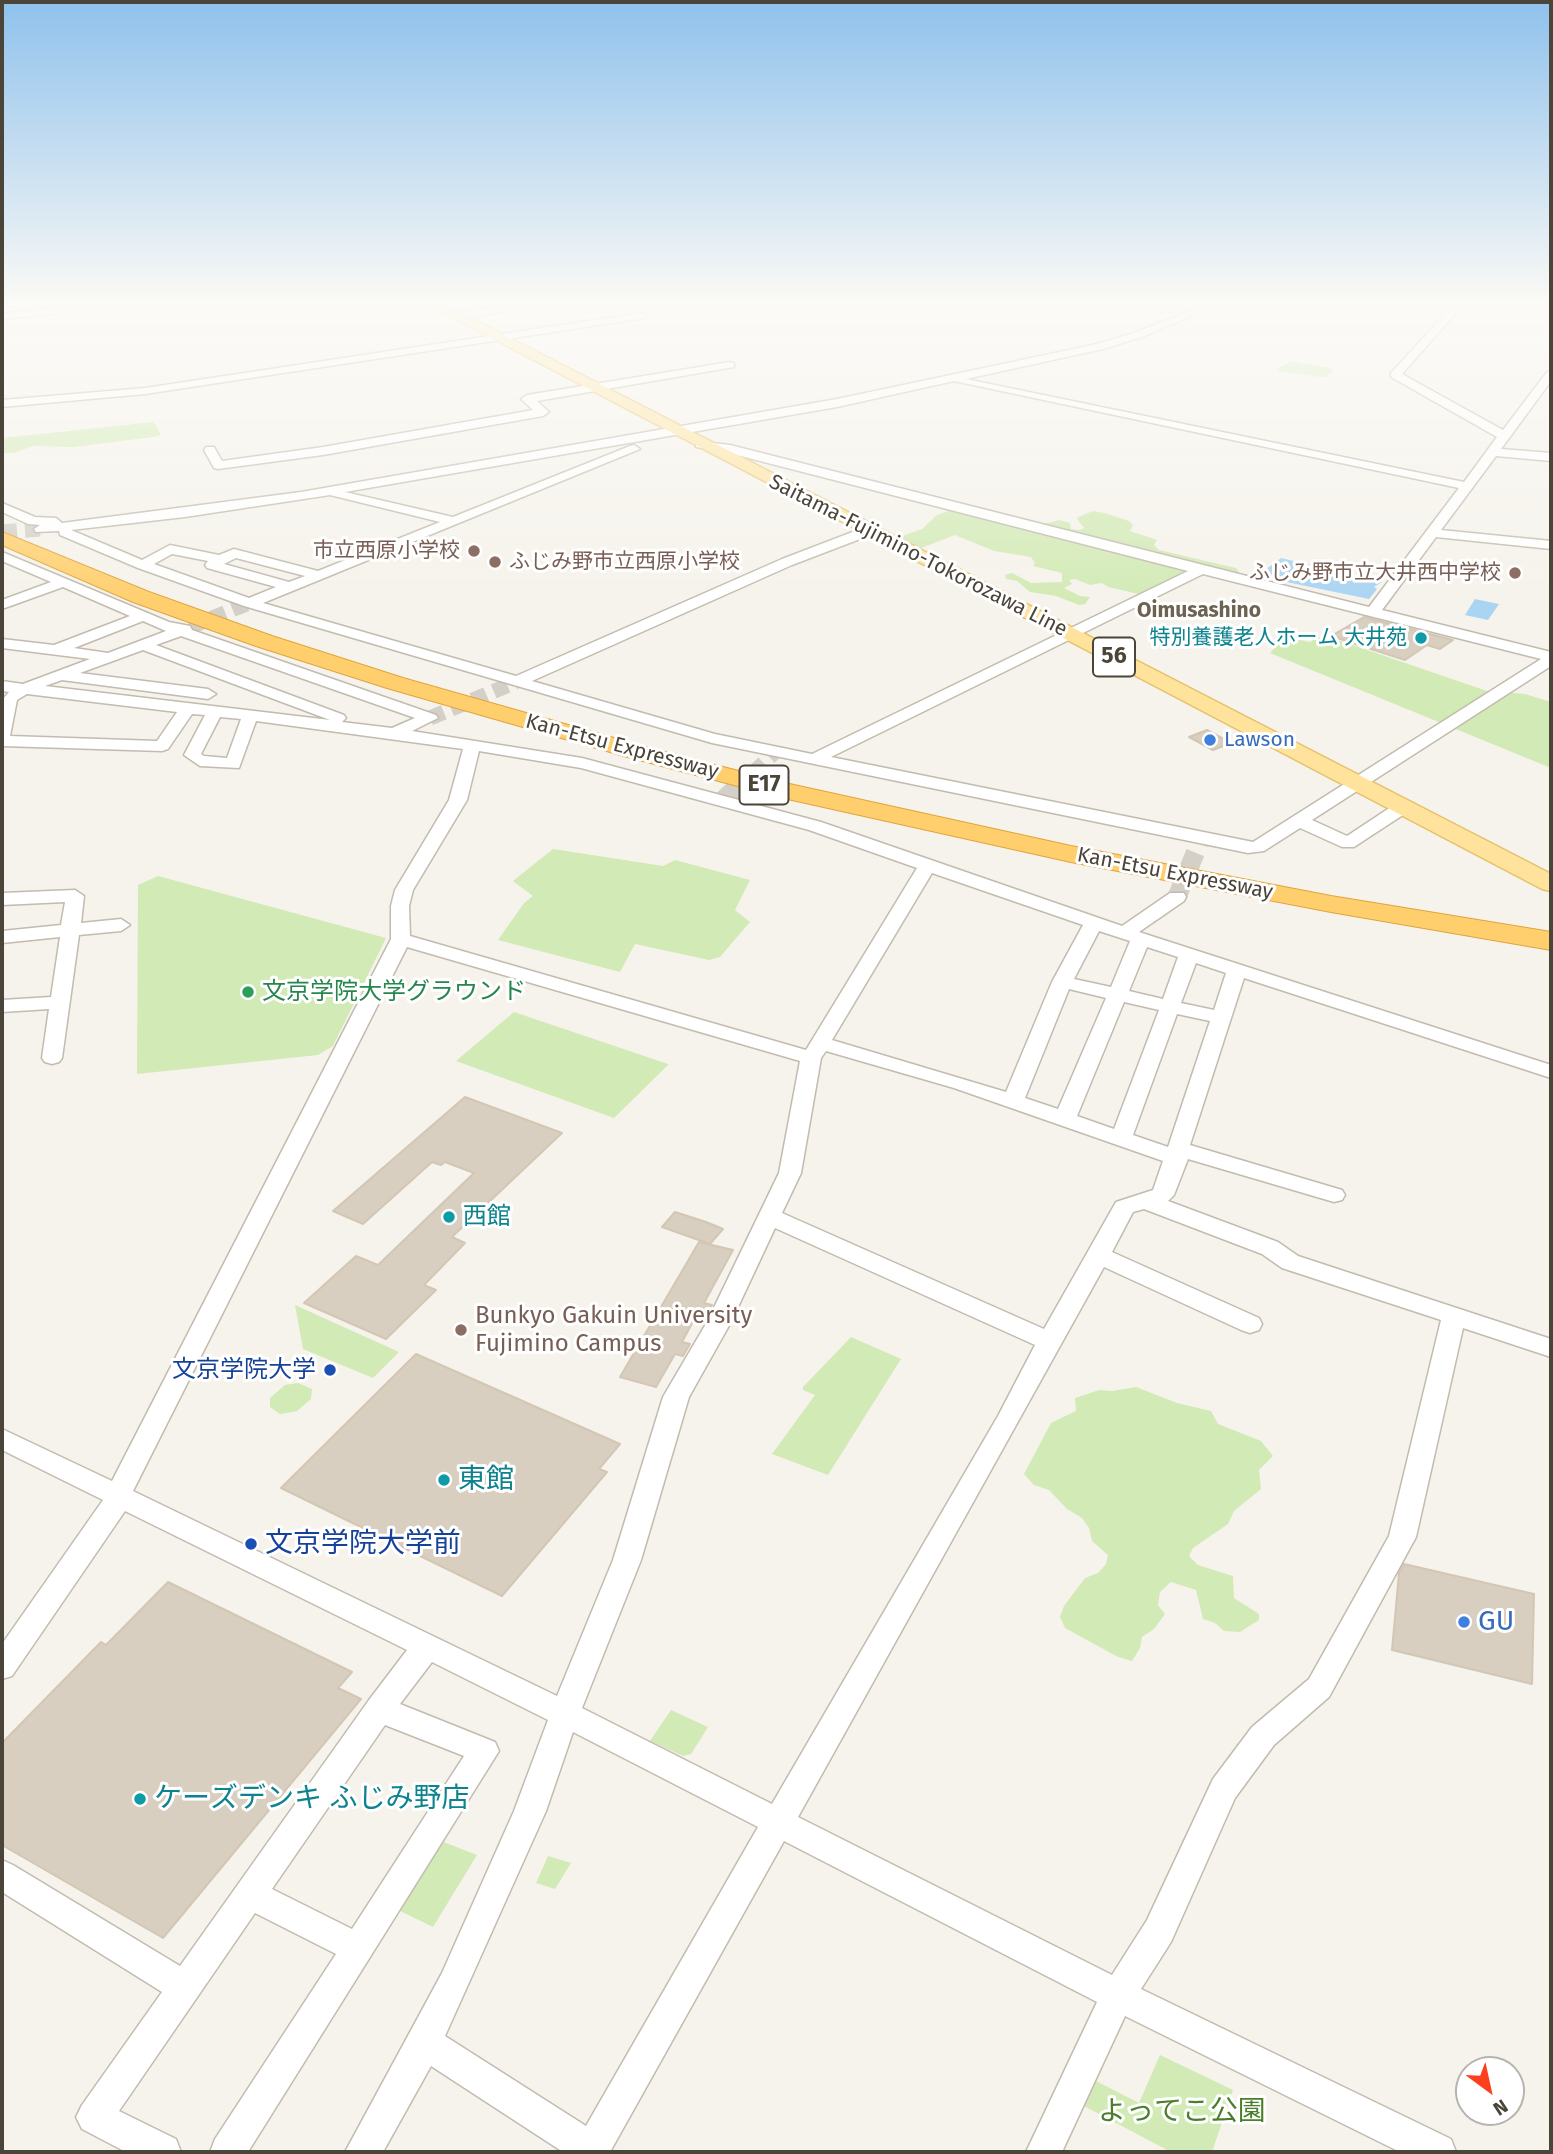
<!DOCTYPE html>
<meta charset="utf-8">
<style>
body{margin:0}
#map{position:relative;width:1553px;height:2154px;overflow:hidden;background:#f6f3ec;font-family:"Fira Sans",sans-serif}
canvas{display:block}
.frame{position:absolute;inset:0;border:4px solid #4b4439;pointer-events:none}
.north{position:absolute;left:1455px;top:2056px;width:70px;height:70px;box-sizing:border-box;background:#fff;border:2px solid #b7b4b0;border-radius:50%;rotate:147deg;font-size:19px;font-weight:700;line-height:28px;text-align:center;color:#4b4439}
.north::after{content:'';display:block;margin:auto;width:24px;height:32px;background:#fc3f1d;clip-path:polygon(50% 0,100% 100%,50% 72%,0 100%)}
</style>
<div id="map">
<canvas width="1553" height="2154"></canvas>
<div class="frame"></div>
<div class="north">N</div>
</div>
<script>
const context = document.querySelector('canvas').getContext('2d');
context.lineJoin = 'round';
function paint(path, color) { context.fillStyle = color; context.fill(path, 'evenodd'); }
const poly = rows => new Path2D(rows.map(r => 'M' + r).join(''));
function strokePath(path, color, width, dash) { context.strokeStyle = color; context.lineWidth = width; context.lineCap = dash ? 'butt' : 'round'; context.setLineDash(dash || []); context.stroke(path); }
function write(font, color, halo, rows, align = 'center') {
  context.font = font + ' "Fira Sans","Noto Sans JP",sans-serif'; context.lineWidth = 6; context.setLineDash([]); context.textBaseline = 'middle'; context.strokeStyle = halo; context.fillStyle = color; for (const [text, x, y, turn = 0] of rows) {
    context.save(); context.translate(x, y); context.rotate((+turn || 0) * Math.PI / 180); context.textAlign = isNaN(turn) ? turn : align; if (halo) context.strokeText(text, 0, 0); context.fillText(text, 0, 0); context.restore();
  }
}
const green = poly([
 [1291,361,1324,367,1334,369,1327,377,1320,377,1279,371,1277,369],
 [154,422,161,435,153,437,74,447,33,446,14,453,2,453,2,438],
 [948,511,1036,526,1059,520,1070,523,1071,529,1080,530,1084,528,1077,519,1078,517,1093,511,1105,513,1129,521,1133,525,1130,531,1157,540,1154,545,1159,550,1236,568,1240,573,1239,576,1192,572,1162,583,1143,595,1108,587,1102,583,1090,585,1075,579,1069,580,1072,584,1064,588,1080,596,1090,597,1085,604,1079,605,1056,596,1030,592,1017,581,1006,579,1005,575,1012,573,1031,583,1062,582,1062,573,1033,566,1035,563,1031,557,994,551,955,535,916,550,893,539,922,529,937,515],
 [1317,637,1341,641,1487,691,1525,694,1551,702,1551,768,1270,653,1281,640,1289,638,1310,642],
 [553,849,663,866,675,860,750,880,735,910,750,922,720,957,709,960,635,944,620,972,498,940,524,903,533,896,513,881],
 [158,876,386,938,333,1046,318,1055,137,1074,138,885],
 [514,1012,668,1064,669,1064,614,1118,456,1061],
 [295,1305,399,1352,373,1378,303,1349],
 [851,1337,901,1359,828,1475,772,1454,815,1395,803,1390,803,1387],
 [298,1383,312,1389,311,1399,297,1411,280,1414,270,1407,270,1398,285,1385],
 [1136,1387,1177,1403,1211,1411,1218,1424,1261,1441,1273,1456,1259,1470,1261,1489,1234,1511,1228,1524,1193,1548,1189,1556,1198,1565,1233,1576,1234,1598,1259,1614,1259,1620,1240,1632,1224,1631,1215,1623,1203,1619,1196,1590,1171,1582,1160,1592,1158,1605,1165,1614,1154,1629,1142,1637,1140,1648,1132,1661,1118,1657,1065,1628,1060,1617,1064,1606,1085,1578,1098,1573,1106,1564,1108,1555,1092,1541,1089,1528,1082,1518,1067,1509,1049,1490,1034,1485,1024,1474,1051,1423,1076,1411,1075,1398,1099,1390,1112,1391],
 [671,1710,708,1727,691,1754,683,1756,650,1741],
 [436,1839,477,1855,433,1927,392,1907],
 [548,1856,571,1863,555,1889,536,1883],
 [1160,2055,1233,2090,1212,2152,1171,2152,1082,2105,1094,2080,1139,2103]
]);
const water = poly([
 [1281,558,1382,582,1374,587,1377,589,1369,599,1257,576],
 [1475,599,1499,604,1488,620,1465,615]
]);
const building = poly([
 [1364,617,1453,640,1440,649,1427,645,1405,660,1331,636,1364,617],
 [1207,730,1231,743,1213,750,1189,737,1207,730],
 [465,1097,562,1133,452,1237,465,1243,424,1285,436,1290,386,1339,304,1303,356,1256,378,1265,474,1173,445,1162,441,1165,432,1162,363,1224,333,1211,465,1097],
 [675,1212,706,1222,723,1229,710,1244,662,1227,675,1212],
 [699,1242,733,1250,704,1303,712,1305,705,1316,697,1314,682,1342,690,1344,683,1356,675,1354,656,1387,620,1377,699,1242],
 [416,1354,620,1444,599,1469,607,1472,502,1596,281,1488,416,1354],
 [1404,1564,1534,1594,1532,1684,1392,1650,1399,1573,1404,1564],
 [168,1582,352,1672,338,1688,361,1699,163,1938,2,1845,2,1743,101,1642,106,1645,168,1582]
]);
const minorTunnelFar1 = poly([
 [2,532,41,529],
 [190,627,249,603],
 [430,718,516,682],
 [736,789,774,753]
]);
const minorTunnel = poly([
 [722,801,737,787],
 [1177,897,1201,839]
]);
const minor = poly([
 [517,304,540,304,535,307,457,319,452,316,457,313,517,304],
 [1207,304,1220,304,1142,337,1103,349,966,379,1464,482,1497,437,1391,377,1391,373,1454,304,1464,304,1402,374,1503,430,1547,372,1551,371,1551,381,1501,449,1551,453,1551,461,1496,456,1441,530,1551,541,1551,549,1436,537,1382,610,1551,652,1551,666,1312,820,1347,836,1397,803,1409,803,1412,807,1409,811,1354,847,1342,847,1300,828,1264,851,1248,853,712,743,244,606,138,568,60,535,59,531,36,532,34,529,40,525,28,524,2,512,2,503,35,517,56,518,62,523,301,492,837,399,1097,344,1134,333,1207,304],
 [954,381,1459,488,1369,607,730,445,696,441,696,447,729,453,1188,571,812,754,715,734,532,681,792,565,873,534,873,528,863,528,782,559,516,676,263,603,640,449,634,445,630,446,453,517,345,492,837,407,954,381],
 [330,495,440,522,318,571,234,549,219,555,170,545,142,560,71,530,185,517,330,495],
 [172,554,208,561,205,565,207,568,276,587,249,598,154,564,172,554],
 [236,558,305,576,289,582,224,564,236,558],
 [1203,574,1541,659,1253,842,831,757,1203,574],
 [50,309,54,310,54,314,2,319,2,313,50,309],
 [641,313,645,314,645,318,145,394,2,407,2,400,145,388,641,313],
 [730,362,734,363,734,367,537,401,549,412,543,416,323,455,218,469,214,468,204,450,206,447,214,447,222,461,323,447,533,410,521,399,527,395,730,362],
 [2,552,169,622,190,626,192,630,436,715,438,718,412,731,582,758,821,822,1122,926,1170,893,1184,893,1186,897,1184,901,1139,932,1551,1065,1551,1078,1244,978,1190,1145,1342,1190,1345,1195,1342,1200,1334,1202,1188,1159,1174,1195,1168,1201,1278,1242,1298,1256,1551,1339,1551,1357,1463,1328,1416,1537,1329,1697,1274,1745,1235,1798,1171,1942,1141,1989,1451,2139,1456,2152,1400,2152,1125,2016,1062,2152,1026,2152,1097,2002,784,1841,610,2152,563,2152,431,2066,383,2152,345,2152,442,1973,514,1811,548,1720,432,1662,400,1704,495,1742,499,1751,248,2152,210,2152,215,2139,336,1954,255,1913,119,2111,176,2139,181,2152,126,2152,82,2129,76,2117,82,2105,162,1992,2,1892,2,1860,13,1865,180,1966,369,1700,407,1650,125,1511,12,1676,2,1679,2,1644,103,1500,2,1450,2,1429,112,1481,391,939,391,906,395,890,449,800,463,749,256,721,239,768,200,766,184,755,205,715,192,714,168,749,162,751,2,746,2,700,9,692,2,691,2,681,23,684,90,659,2,648,2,639,54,645,130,616,63,587,2,609,2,600,51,582,2,561,2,552],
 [143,621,166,631,108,653,74,648,143,621],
 [181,636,415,718,392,728,342,722,346,718,344,715,156,645,181,636],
 [143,650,330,720,45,686,62,680,208,699,216,694,208,689,80,673,143,650],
 [27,694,177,712,157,741,10,736,17,700,27,694],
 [220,717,241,719,227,758,204,756,201,754,220,717],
 [479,751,581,768,809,830,917,868,806,1050,410,936,409,906,413,890,467,800,479,751],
 [932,873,1083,925,1052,982,1006,1092,832,1040,932,873],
 [1099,931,1130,941,1111,987,1074,979,1099,931],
 [407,947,800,1061,779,1173,707,1322,663,1397,613,1560,557,1696,133,1491,407,947],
 [1147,947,1178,957,1163,999,1129,991,1147,947],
 [1196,963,1226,973,1214,1010,1181,1003,1196,963],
 [1069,989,1106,998,1058,1109,1025,1098,1069,989],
 [1124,1002,1159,1010,1114,1129,1077,1116,1124,1002],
 [1177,1014,1210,1021,1168,1147,1133,1135,1177,1014],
 [826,1051,954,1088,1163,1161,1153,1190,1116,1202,1044,1329,782,1213,801,1173,821,1058,826,1051],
 [1144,1209,1262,1254,1282,1268,1441,1320,1389,1536,1309,1679,1252,1727,1213,1779,1147,1920,1112,1975,798,1817,1104,1267,1241,1330,1250,1333,1259,1330,1262,1324,1259,1318,1112,1252,1133,1212,1144,1209],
 [775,1228,1035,1345,998,1416,772,1804,582,1708,641,1560,689,1397,731,1322,775,1228],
 [385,1725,464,1756,352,1929,272,1889,385,1725],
 [573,1732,758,1827,586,2126,445,2036,546,1811,573,1732],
 [75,890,84,896,81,923,121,919,130,925,121,931,79,935,62,1058,59,1062,52,1064,45,1062,42,1058,49,1009,2,1012,2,1000,51,997,60,937,2,943,2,931,61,925,65,902,2,905,2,893,75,890]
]);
const major = poly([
 [427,304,444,304,1551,874,1551,891,1542,889,427,304]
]);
const highway = poly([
 [2,532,149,592,272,636,403,678,642,746,785,783,1071,846,1331,896,1551,932,1551,950,1331,912,1071,862,783,798,624,756,387,688,256,646,133,602,2,545,2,532]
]);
const markers = [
 [474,551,7,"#8d6e63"],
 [495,562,7,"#8d6e63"],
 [1515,573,7,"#8d6e63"],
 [1421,638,7,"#0f9aa8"],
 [1210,740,7,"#3f7fe0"],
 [248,992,7,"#2e9e5b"],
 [449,1217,7,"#0f9aa8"],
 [461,1330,7,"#8d6e63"],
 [330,1370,7,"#1a4fb4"],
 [444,1480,7,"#0f9aa8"],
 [251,1544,7,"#1a4fb4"],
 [1464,1622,7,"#3f7fe0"],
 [140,1799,7,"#0f9aa8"]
];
const farEducationnames = [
 ["市立西原小学校",460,551],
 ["ふじみ野市立西原小学校",509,562,"left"],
 ["ふじみ野市立大井西中学校",1501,573]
];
const farStreetnames = [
 ["Saitama-Fujimino-Tokorozawa Line",918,556,27],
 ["Kan-Etsu Expressway",622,747,15],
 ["Kan-Etsu Expressway",1175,874,11]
];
const farNeighbourhoodnames = [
 ["Oimusashino",1199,611]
];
const farCulturenames = [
 ["特別養護老人ホーム 大井苑",1407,638]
];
const farShopnames = [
 ["Lawson",1224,740]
];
const shields = [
 [1114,657,42],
 [764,785,49]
];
const shieldNames = [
 ["56",1114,657],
 ["E17",764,785]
];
const leisureNames = [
 ["文京学院大学グラウンド",262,992]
];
const cultureNames = [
 ["西館",463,1217]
];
const educationNames = [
 ["Bunkyo Gakuin University",475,1316],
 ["Fujimino Campus",475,1344]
];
const transitNames = [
 ["文京学院大学",316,1370]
];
const nearCulturenames = [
 ["東館",458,1480],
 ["ケーズデンキ ふじみ野店",154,1799]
];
const nearTransitnames = [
 ["文京学院大学前",265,1544]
];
const nearShopnames = [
 ["GU",1478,1622]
];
const nearParknames = [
 ["よってこ公園",1182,2112]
];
paint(green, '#d2eab5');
paint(water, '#a9d4f2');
paint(building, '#d8cfc1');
strokePath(building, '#d3c7b4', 2);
strokePath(minorTunnelFar1, '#d4d0c8', 15, [15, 8]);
strokePath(minorTunnel, '#d4d0c8', 19, [19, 10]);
strokePath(minor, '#c2bbae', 3);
strokePath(major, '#e6c16a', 3);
strokePath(highway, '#e0a43c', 2);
paint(minor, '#fff');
paint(major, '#ffe39c');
paint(highway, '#ffcf6e');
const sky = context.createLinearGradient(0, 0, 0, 605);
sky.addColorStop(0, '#8fc1ec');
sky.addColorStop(0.5, '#fbfaf6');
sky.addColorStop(1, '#fbfaf600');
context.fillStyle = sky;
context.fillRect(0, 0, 1553, 605);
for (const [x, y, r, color] of markers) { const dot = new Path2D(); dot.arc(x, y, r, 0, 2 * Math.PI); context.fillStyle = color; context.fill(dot); strokePath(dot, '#fff', 2.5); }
write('21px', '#785e54', '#fff', farEducationnames, 'right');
write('21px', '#4b4439', '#fff', farStreetnames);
write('bold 21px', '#6e6250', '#fff', farNeighbourhoodnames);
write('21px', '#0d838f', '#fff', farCulturenames, 'right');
write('21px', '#366cbe', '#fff', farShopnames, 'left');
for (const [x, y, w] of shields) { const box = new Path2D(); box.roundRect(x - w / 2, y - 19.5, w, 39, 5); context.fillStyle = '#fff'; context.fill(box); strokePath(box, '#4b4439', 2); }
write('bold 23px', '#4b4439', null, shieldNames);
write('24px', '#27864d', '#fff', leisureNames, 'left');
write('24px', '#0d838f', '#fff', cultureNames, 'left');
write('24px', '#785e54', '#fff', educationNames, 'left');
write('24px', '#164399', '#fff', transitNames, 'right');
write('28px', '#0d838f', '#fff', nearCulturenames, 'left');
write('28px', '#164399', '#fff', nearTransitnames, 'left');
write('28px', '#366cbe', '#fff', nearShopnames, 'left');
write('28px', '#4a7f2a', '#fff', nearParknames);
</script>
